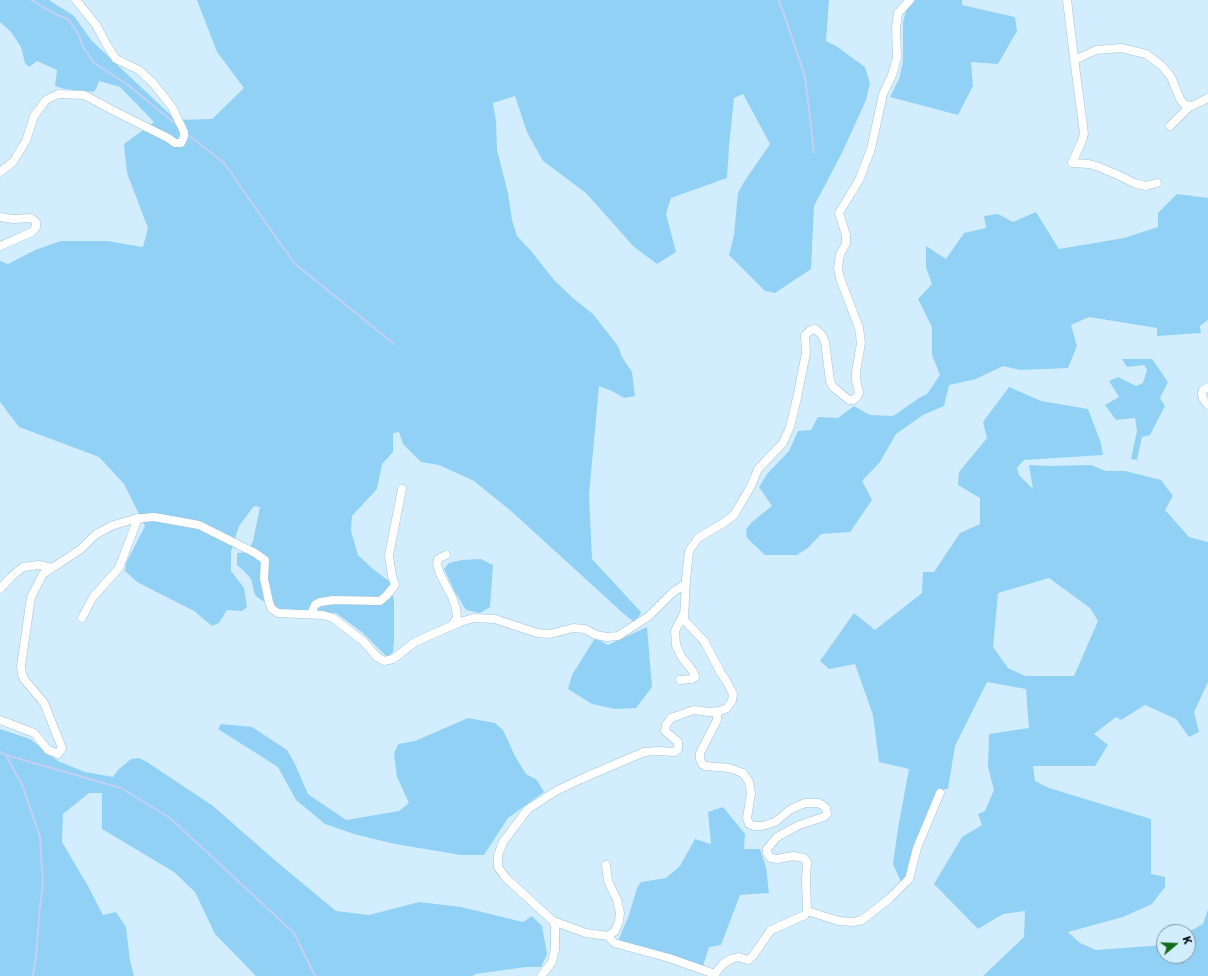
<!DOCTYPE html>
<style>
body{margin:0}
#map{position:relative;width:1208px;height:976px;overflow:hidden;background:#d2eefe;font-family:"Work Sans",sans-serif}
canvas{display:block}
.north{position:absolute;left:1156px;top:924px;width:40px;height:40px;box-sizing:border-box;background:#d2eefe;border:1px solid #8095a1;border-radius:50%;rotate:71deg;font-size:11px;font-weight:700;line-height:16px;text-align:center;color:#040f16}
.north::after{content:'';display:block;margin:auto;width:14px;height:18px;background:#0f6b16;clip-path:polygon(50% 0,100% 100%,50% 72%,0 100%)}
</style>
<div id="map">
<canvas width="1208" height="976"></canvas>
<div class="north">K</div>
</div>
<script>
const context = document.querySelector('canvas').getContext('2d');
context.lineJoin = 'round';
function paint(path, color) { context.fillStyle = color; context.fill(path, 'evenodd'); }
const poly = rows => new Path2D(rows.map(r => 'M' + r).join(''));
function strokePath(path, color, width, dash) { context.strokeStyle = color; context.lineWidth = width; context.lineCap = dash ? 'butt' : 'round'; context.setLineDash(dash || []); context.stroke(path); }
const green = poly([
 [0,0,49,0,74,16,92,41,176,120,212,119,244,88,217,52,197,0,829,0,826,41,836,46,865,67,870,83,866,100,842,153,814,206,811,269,775,293,765,291,729,255,734,235,738,193,744,182,770,144,743,94,734,98,729,146,727,178,671,198,666,214,676,252,657,264,634,247,586,193,543,161,527,132,515,96,493,103,496,121,497,150,508,193,512,220,517,236,531,251,555,281,574,299,593,314,618,346,622,357,632,372,635,396,624,398,612,391,599,386,589,495,592,559,641,612,640,615,634,622,624,614,511,511,474,481,439,465,421,462,403,444,399,432,393,433,393,452,382,464,377,489,352,516,351,531,358,555,373,569,390,582,394,601,394,640,393,652,387,657,363,633,336,613,282,610,261,600,255,595,251,579,244,571,237,565,237,553,248,552,253,541,260,507,254,506,239,526,231,552,231,571,244,588,247,607,242,611,227,610,219,623,212,626,194,611,137,582,125,571,126,563,145,526,124,484,99,457,19,427,0,402,0,261,8,264,35,250,61,241,107,241,143,247,148,228,127,173,124,144,154,122,120,87,99,81,96,89,93,92,65,89,55,86,57,70,37,61,29,67,25,63,21,47,11,32,0,22],
 [915,0,962,0,962,5,1015,17,1017,31,998,64,971,62,973,86,958,115,890,97,899,79,903,61,903,22,906,11],
 [1177,194,1208,198,1208,320,1200,326,1201,333,1157,336,1157,328,1089,317,1071,325,1077,346,1068,368,1020,370,1003,366,976,379,949,385,944,406,923,415,896,434,880,462,862,481,872,500,850,532,821,534,808,548,797,555,765,555,747,538,746,529,752,522,772,506,759,487,767,474,789,451,798,431,811,430,818,417,838,418,854,406,870,415,893,416,919,398,927,394,940,375,932,355,932,327,918,299,932,284,926,267,926,246,946,259,964,233,986,228,984,216,998,214,1013,222,1036,212,1059,249,1124,238,1158,227,1158,213],
 [1122,359,1152,359,1168,382,1160,398,1165,406,1150,435,1142,437,1137,460,1131,459,1137,431,1135,418,1116,420,1105,405,1119,397,1109,381,1118,377,1136,386,1143,383,1147,370,1144,365,1127,367],
 [1009,387,1041,401,1088,409,1101,443,1103,455,1024,460,1017,468,1019,475,1033,489,1029,465,1049,466,1091,465,1106,471,1125,471,1161,480,1173,496,1165,510,1189,537,1208,542,1208,682,1194,712,1199,732,1189,737,1176,719,1145,705,1121,720,1116,717,1094,734,1108,745,1095,766,1033,766,1035,781,1049,788,1151,819,1151,874,1165,877,1165,887,1152,904,1123,917,1068,932,1080,943,1096,950,1164,945,1164,956,1188,956,1188,932,1203,924,1208,909,1208,976,983,976,1024,937,1025,911,1003,914,978,929,934,884,962,837,982,825,978,814,985,811,994,790,988,767,989,734,1029,728,1026,689,987,682,955,746,948,789,939,790,916,839,907,877,901,882,893,864,898,828,909,769,879,762,873,715,855,664,829,669,820,661,854,613,875,630,922,593,923,572,934,572,960,533,980,524,980,498,958,485,959,472,987,438,983,422],
 [1049,578,1090,608,1098,621,1074,676,1025,676,1008,668,993,647,998,593],
 [481,559,493,565,490,607,480,613,466,610,455,592,444,569,449,563,462,560],
 [647,627,652,687,636,708,615,709,592,704,568,689,572,675,595,638,608,645],
 [468,718,495,723,503,730,515,756,526,774,537,780,544,792,508,818,484,855,461,855,395,844,354,834,325,824,296,800,278,767,218,729,221,724,252,727,287,750,295,764,308,794,346,820,399,811,409,803,397,777,394,754,397,746,399,744,415,741],
 [0,729,30,739,58,761,85,772,113,777,118,770,131,759,139,758,147,762,213,806,277,862,336,911,369,915,419,902,461,907,523,922,532,916,542,926,547,954,541,967,526,967,475,974,473,976,256,976,215,934,195,892,174,872,102,829,102,793,89,793,63,814,62,842,88,886,103,915,116,912,126,927,130,961,134,976,0,976],
 [723,807,745,834,744,849,760,849,766,867,769,893,740,895,721,945,709,947,703,966,672,955,618,941,629,915,637,888,641,882,666,878,680,866,695,839,711,844,708,812]
]);
const stream = poly([
 [31,0,55,14,68,19,79,35,83,47,93,62,128,85,177,125],
 [779,0,805,76,814,153],
 [186,133,224,163,294,263,394,344],
 [0,752,6,755,23,787,40,837,43,885,39,915,37,947,33,976],
 [6,755,121,788,170,818,294,933,315,976]
]);
const minor = poly([
 [1067,0,1074,58,1079,58,1096,50,1121,48,1146,54,1162,66,1171,77,1180,99,1185,105,1192,106,1208,98],
 [1074,58,1084,134,1081,143,1072,163,1089,164,1099,167,1120,176,1134,183,1146,186,1157,183],
 [1170,126,1190,106],
 [0,172,13,162,26,141,34,116,46,100,58,94,84,95,116,112,168,138,175,143,181,143,184,137,184,132,172,107,153,83,139,70,116,59,108,47,96,25,76,0],
 [0,217,13,219,31,218,36,222,36,227,32,232,0,246],
 [1208,387,1203,390,1202,393,1203,399,1208,405],
 [446,555,438,559,437,565,440,574,452,597,456,608,457,618,453,624],
 [0,589,11,577,23,567,39,565,52,568],
 [311,614,315,605,320,602,334,600,380,601,387,595,395,585,392,576,389,555,402,489],
 [82,618,93,597,119,568,138,518],
 [680,680,692,679,695,677,694,673,681,656,676,645,675,631,684,613],
 [717,711,717,720,700,753,700,759,702,764,705,766,729,768,743,773,749,782,751,793,747,818,749,824,754,826,762,826,775,822,791,809,805,803,819,803,826,808,827,814,824,817,799,825,777,837,767,849,767,853,771,858,777,859,793,856,804,858,807,862,806,880,807,911,839,921,853,922,862,920,890,898,909,879,917,848,940,793],
 [0,720,34,733,48,750,58,754,62,748,44,703,24,679,22,674,21,666,31,597,43,574,81,549,95,535,111,526,134,519,154,517,199,525,255,553,265,560,264,579,269,602,272,609,278,613,323,615,333,618,363,641,377,657,384,661,393,659,415,642,460,622,474,618,495,619,537,633,550,634,573,628,585,629,596,635,607,637,618,636,649,616,672,593,685,584],
 [606,865,608,881,617,900,620,913,619,921,615,931,608,936],
 [553,921,586,933,608,936,614,943,669,958,712,973,715,976],
 [714,975,723,964,731,959,738,957,748,960,752,957,771,930,805,915,807,911],
 [541,976,552,962,555,949,555,927,553,921,506,878,498,867,498,855,503,842,528,809,556,791,581,779,644,752,658,751,674,752,678,749,678,742,665,731,666,725,671,718,694,710,709,712,720,711,727,708,732,701,733,694,727,682,721,673,704,641,684,620,686,579,689,551,698,538,725,522,734,515,751,486,758,469,783,443,790,427,797,398,806,353,805,335,811,330,815,329,822,335,825,342,830,381,833,387,849,400,853,400,857,397,859,393,856,380,856,372,861,343,859,328,840,278,838,268,840,254,846,244,846,235,839,213,859,180,871,149,883,94,892,75,897,58,896,27,898,13,910,0]
]);
paint(green, '#91d1f6');
strokePath(stream, '#c3cff3', 2);
strokePath(minor, '#a2c3d7', 9);
strokePath(minor, '#fff', 8);
</script>
